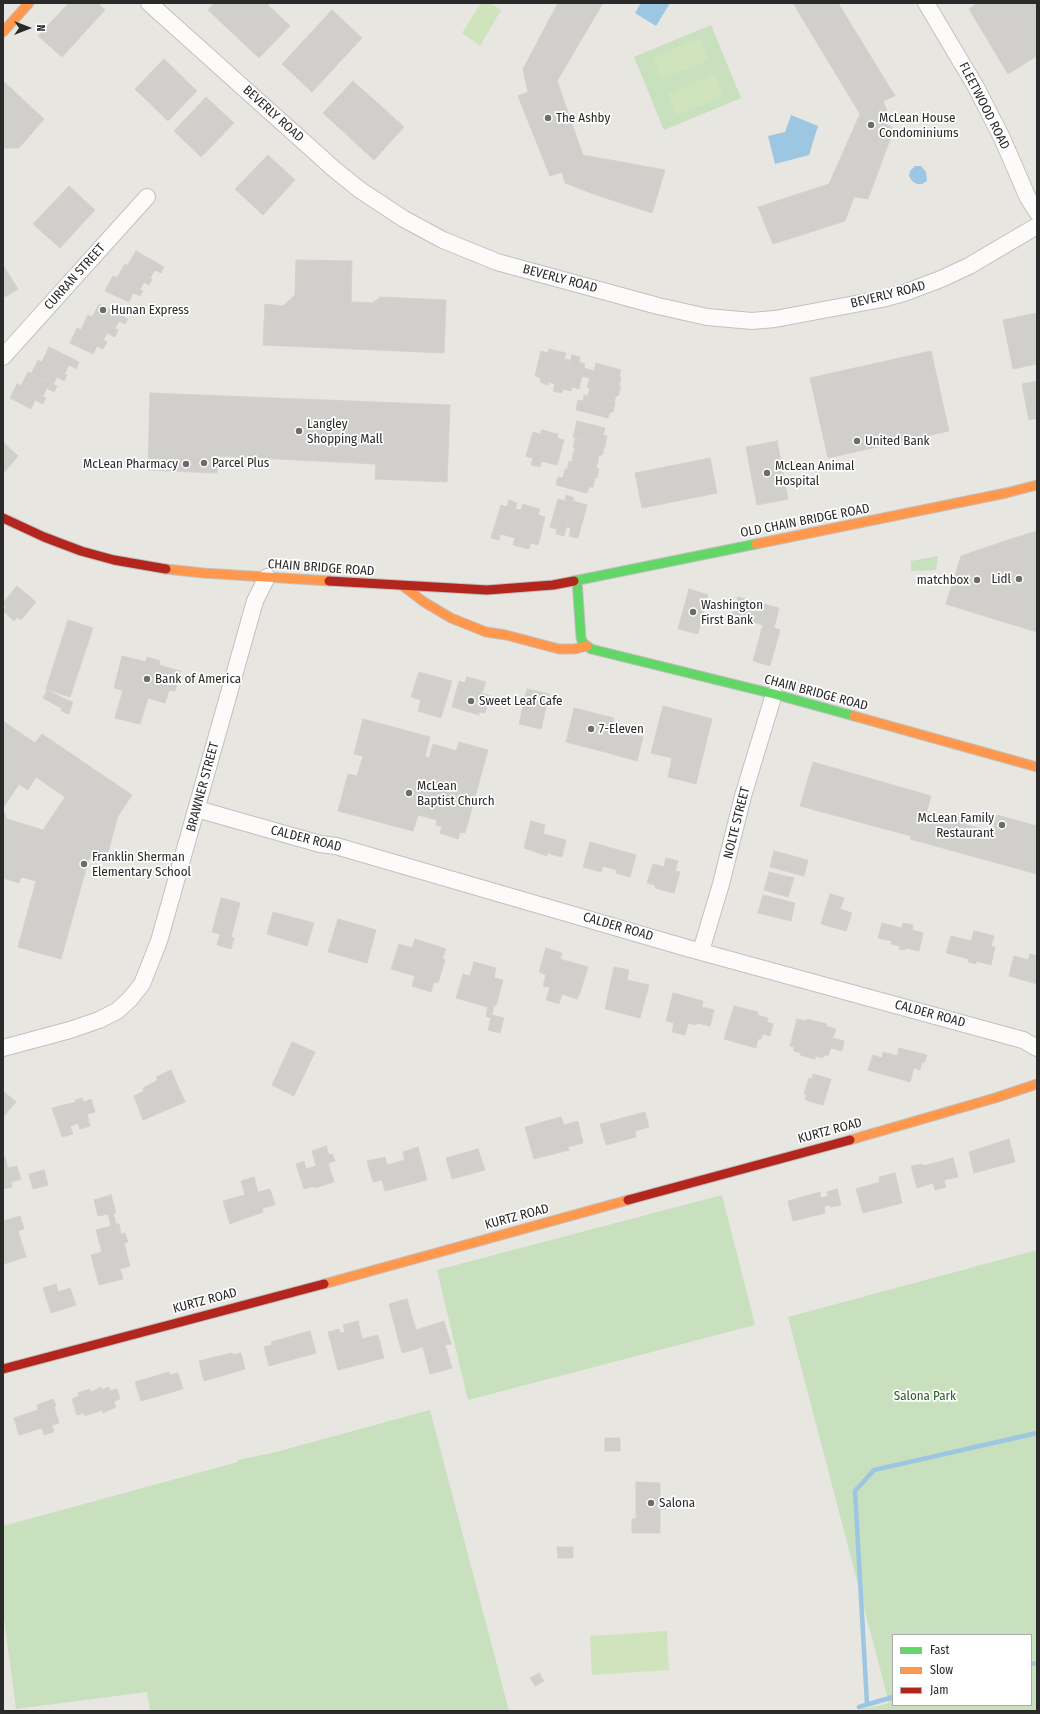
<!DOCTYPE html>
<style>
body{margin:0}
#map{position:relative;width:1040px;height:1714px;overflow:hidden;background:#e8e6e1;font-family:"Fira Sans Condensed",sans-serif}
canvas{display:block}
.frame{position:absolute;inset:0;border:4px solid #2a2a2a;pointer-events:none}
.legend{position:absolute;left:892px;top:1634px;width:140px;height:72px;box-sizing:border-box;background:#fff;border:1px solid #aaa;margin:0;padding:5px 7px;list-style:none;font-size:12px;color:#2a2a2a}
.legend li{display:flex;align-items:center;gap:8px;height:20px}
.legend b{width:20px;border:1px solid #aaa}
.north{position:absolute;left:8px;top:8px;width:40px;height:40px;-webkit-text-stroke:3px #fff;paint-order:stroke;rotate:90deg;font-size:11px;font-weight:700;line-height:16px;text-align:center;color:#2a2a2a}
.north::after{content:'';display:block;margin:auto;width:14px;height:18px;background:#2a2a2a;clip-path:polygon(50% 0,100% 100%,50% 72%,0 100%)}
</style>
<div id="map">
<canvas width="1040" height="1714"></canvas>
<div class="frame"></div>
<ul class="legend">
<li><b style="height:5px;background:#63d668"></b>Fast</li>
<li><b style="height:5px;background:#ff974d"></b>Slow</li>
<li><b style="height:5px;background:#b3261e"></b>Jam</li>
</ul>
<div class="north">N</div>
</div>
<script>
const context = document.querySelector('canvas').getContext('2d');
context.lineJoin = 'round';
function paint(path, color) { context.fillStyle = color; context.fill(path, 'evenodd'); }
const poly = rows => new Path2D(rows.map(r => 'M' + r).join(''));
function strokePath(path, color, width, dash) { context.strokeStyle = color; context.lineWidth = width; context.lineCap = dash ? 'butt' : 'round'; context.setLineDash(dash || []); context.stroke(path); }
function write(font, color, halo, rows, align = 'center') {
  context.font = font + ' "Fira Sans Condensed",sans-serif'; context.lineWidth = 3.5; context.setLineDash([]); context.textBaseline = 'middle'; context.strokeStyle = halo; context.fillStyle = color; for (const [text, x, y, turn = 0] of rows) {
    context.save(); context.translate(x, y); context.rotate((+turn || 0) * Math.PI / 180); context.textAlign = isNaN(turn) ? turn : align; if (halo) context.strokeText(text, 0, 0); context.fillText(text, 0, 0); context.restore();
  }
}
const green = poly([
 [711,25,741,98,664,130,634,57],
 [938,556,936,570,911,571,911,561],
 [722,1195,755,1325,468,1400,437,1270],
 [1037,1250,1037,1711,855,1711,889,1703,788,1317],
 [893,1635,1031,1635,1031,1705,893,1705],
 [430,1410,509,1711,150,1711,147,1692,16,1709,3,1611,3,1526,238,1462,238,1460,276,1452]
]);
const pitch = poly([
 [481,3,491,3,501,10,480,46,462,33],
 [700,38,709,60,662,79,653,58],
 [715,74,724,96,677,115,668,94],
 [667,1631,669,1670,592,1675,590,1636]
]);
const water = poly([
 [641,3,670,3,656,26,635,13],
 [791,115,818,126,809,155,775,164,768,136,785,132],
 [915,166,921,166,926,172,927,181,922,184,917,184,912,181,909,176,910,171]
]);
const stream = poly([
 [1031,1664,1037,1663],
 [867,1704,855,1491,874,1470,1037,1433],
 [859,1707,893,1697]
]);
const building = poly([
 [69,3,98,3,105,10,62,57,38,36,69,3],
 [214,3,266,3,290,26,259,58,208,10,214,3],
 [558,3,603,3,557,81,583,155,665,170,652,213,596,195,565,183,562,172,550,176,518,96,528,92,523,69,558,3],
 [793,3,838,3,895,96,883,101,887,111,882,121,894,129,868,199,854,197,845,221,773,244,758,207,829,184,860,114,793,3],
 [978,3,1037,3,1037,56,1008,74,969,9,978,3],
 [332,10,362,38,312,92,282,64,332,10],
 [164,59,197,91,168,121,135,89,164,59],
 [3,81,44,119,19,148,3,148,3,81],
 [353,81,404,127,374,160,323,113,353,81],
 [206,97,234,123,201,157,174,131,206,97],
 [268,155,295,180,263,215,235,189,268,155],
 [69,186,95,210,60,248,33,224,69,186],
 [136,251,164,267,161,273,155,270,150,278,128,265,136,251],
 [296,260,352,261,351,302,373,303,380,297,446,300,444,353,263,345,265,304,283,306,295,295,296,260],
 [125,264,152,279,149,285,144,282,140,290,117,278,125,264],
 [3,265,18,289,5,297,3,293,3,265],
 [113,276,143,291,140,296,133,293,129,302,105,291,113,276],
 [99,304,128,319,125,324,119,321,115,328,92,317,99,304],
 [1037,313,1037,364,1013,369,1003,320,1037,313],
 [88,315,118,330,115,337,107,333,103,341,81,330,88,315],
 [77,328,107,342,103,349,97,346,93,354,70,343,77,328],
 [49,347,79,362,76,369,69,365,65,373,42,362,49,347],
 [549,349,557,351,548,385,540,382,541,378,535,376,541,351,548,353,549,349],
 [557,351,566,353,564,359,570,360,562,393,553,391,555,384,549,382,557,351],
 [931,351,949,431,828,458,810,378,931,351],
 [572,355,580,357,579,362,585,364,579,389,572,387,571,391,563,389,572,355],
 [38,360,67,375,64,381,57,377,53,385,31,374,38,360],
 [596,363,621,370,619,377,621,377,619,386,582,376,584,368,594,371,596,363],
 [28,372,57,386,54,392,47,388,43,396,21,386,28,372],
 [590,378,621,387,618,396,616,396,614,402,588,396,590,388,587,387,590,378],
 [1037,381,1037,418,1029,420,1022,384,1037,381],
 [17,384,46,398,43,404,35,400,31,409,10,398,17,384],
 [150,393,450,405,447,482,375,479,376,464,218,456,217,473,148,470,150,393],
 [584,395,615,402,613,412,610,412,608,418,576,410,578,400,583,401,584,395],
 [577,421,605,428,603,435,607,436,605,445,573,437,577,421],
 [542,430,549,432,540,467,531,465,533,458,526,456,533,432,540,434,542,430],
 [549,432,558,434,557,438,564,440,557,465,541,461,549,432],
 [576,437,605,445,602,455,599,455,598,461,573,455,575,448,573,447,576,437],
 [777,441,788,499,757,505,746,447,777,441],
 [3,442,18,456,3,474,3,442],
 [573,455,598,461,596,468,599,469,597,478,567,470,569,461,572,462,573,455],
 [710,458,717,493,642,508,635,473,710,458],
 [565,469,595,477,593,487,589,487,587,493,556,485,558,477,563,478,565,469],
 [566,495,574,498,564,536,556,534,557,529,550,527,558,499,565,501,566,495],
 [509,500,517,503,508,536,500,534,499,540,491,538,501,505,507,507,509,500],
 [573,501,587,505,578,538,569,536,571,528,566,527,573,501],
 [523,504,532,507,521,547,513,545,515,538,508,536,515,509,521,510,523,504],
 [532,507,540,509,538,515,545,517,538,545,531,543,529,549,521,547,532,507],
 [1037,531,1037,632,991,618,1011,539,1037,531],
 [1011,539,991,618,946,604,961,556,1011,539],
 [17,586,36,602,21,620,17,617,14,621,3,611,6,607,3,603,17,586],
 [689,589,708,595,698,634,678,629,689,589],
 [738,597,779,608,774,628,780,630,770,666,753,661,763,625,732,616,738,597],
 [68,620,93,628,70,697,46,689,68,620],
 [122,656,146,662,147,657,160,661,159,665,180,671,175,691,169,690,165,703,114,688,122,656],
 [419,672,452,681,441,718,418,711,421,700,411,697,419,672],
 [467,677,486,682,482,693,490,696,485,713,479,712,479,715,452,707,459,681,465,683,467,677],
 [527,689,549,694,541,729,519,724,527,689],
 [47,690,65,699,61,708,43,698,47,690],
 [123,690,148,698,140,724,115,718,123,690],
 [65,699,73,702,69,714,61,711,65,699],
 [663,706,712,719,696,784,668,777,672,758,651,753,663,706],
 [574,708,614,718,605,752,566,742,574,708],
 [363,719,430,737,425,756,429,758,433,744,456,751,459,742,488,750,465,833,460,832,458,839,440,833,442,827,436,825,437,820,418,815,413,831,338,811,348,774,357,776,363,756,354,754,363,719],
 [3,721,35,743,42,734,132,795,118,816,105,863,89,858,61,959,18,947,36,881,21,877,19,883,3,878,3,810,7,819,43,830,65,797,36,777,28,790,19,784,3,808,3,721],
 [612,729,643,737,637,761,605,752,612,729],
 [813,762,931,796,926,814,950,820,951,818,965,821,964,824,992,832,997,815,1037,826,1037,874,910,839,911,836,800,806,813,762],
 [531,821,545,825,543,834,566,840,562,857,547,853,547,856,524,848,531,821],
 [590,842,636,855,630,877,616,873,617,870,603,866,601,872,583,867,590,842],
 [774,851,808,860,804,876,770,867,774,851],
 [666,858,678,861,675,871,680,872,674,893,655,888,655,885,647,883,653,864,664,867,666,858],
 [769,872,794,878,788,897,764,890,769,872],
 [830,894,844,898,840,909,852,913,846,931,821,924,830,894],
 [763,895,795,903,791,921,758,913,763,895],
 [221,898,240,903,231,937,234,938,231,949,217,945,220,934,212,932,221,898],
 [273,912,314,923,307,946,267,934,273,912],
 [338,919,376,930,367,963,328,952,338,919],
 [882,923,902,928,903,923,913,925,912,930,923,933,919,951,906,948,905,950,899,949,900,946,891,944,892,941,878,938,882,923],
 [974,931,994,936,991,946,995,947,991,965,976,961,976,964,968,962,969,959,946,953,951,936,971,941,974,931],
 [415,939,446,949,442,959,445,960,438,983,434,982,431,992,412,986,415,976,391,969,399,944,412,948,415,939],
 [546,948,562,953,560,959,588,967,579,996,578,996,577,999,562,994,559,1004,546,1000,550,987,543,986,546,975,539,972,546,948],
 [1030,954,1037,956,1037,984,1009,976,1014,956,1028,960,1030,954],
 [474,962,496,968,494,978,503,980,496,1006,494,1005,492,1015,504,1018,500,1033,488,1030,491,1018,486,1016,488,1007,456,998,463,974,470,976,474,962],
 [614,967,629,970,627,980,649,985,640,1018,605,1009,614,967],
 [673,993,703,1001,702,1007,714,1010,710,1026,697,1023,696,1025,688,1023,685,1035,672,1032,674,1023,666,1021,673,993],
 [734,1006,758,1012,757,1015,768,1018,767,1022,773,1024,770,1036,763,1034,761,1039,758,1039,756,1048,724,1039,734,1006],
 [797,1019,806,1021,807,1019,827,1024,826,1026,836,1029,833,1038,844,1041,842,1051,831,1048,828,1056,824,1055,823,1058,815,1056,815,1059,800,1055,801,1053,794,1051,794,1047,790,1046,797,1019],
 [292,1042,315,1052,294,1096,272,1085,292,1042],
 [899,1048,927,1055,924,1063,922,1062,920,1070,914,1068,910,1082,868,1070,873,1055,882,1058,883,1052,897,1056,899,1048],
 [171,1070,185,1102,143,1120,134,1096,144,1091,143,1088,158,1080,156,1077,171,1070],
 [813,1074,831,1079,823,1105,805,1100,807,1095,804,1094,809,1078,812,1079,813,1074],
 [3,1091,16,1102,3,1117,3,1091],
 [82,1098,84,1102,91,1099,95,1112,87,1114,90,1126,80,1129,78,1123,70,1126,73,1134,62,1137,52,1108,76,1102,75,1100,82,1098],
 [645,1112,649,1127,635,1131,636,1137,606,1145,600,1124,645,1112],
 [561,1117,564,1125,578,1121,583,1143,568,1147,569,1150,534,1159,525,1127,561,1117],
 [1009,1139,1015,1162,974,1173,969,1152,1009,1139],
 [326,1146,329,1155,332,1154,335,1161,328,1163,334,1182,315,1188,315,1186,304,1189,296,1164,304,1161,306,1169,316,1166,312,1151,326,1146],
 [418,1147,427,1180,385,1191,382,1180,373,1182,367,1161,385,1157,387,1165,405,1160,403,1152,418,1147],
 [478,1149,485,1170,452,1179,446,1158,478,1149],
 [5,1157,8,1168,17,1166,21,1179,11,1182,12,1187,3,1189,3,1158,5,1157],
 [953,1158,958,1177,944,1180,946,1187,935,1190,933,1183,917,1188,911,1166,922,1164,923,1166,953,1158],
 [44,1170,48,1185,33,1189,29,1174,44,1170],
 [895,1173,902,1203,863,1213,856,1189,880,1182,879,1177,895,1173],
 [254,1177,258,1192,270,1189,275,1205,262,1208,263,1212,230,1224,223,1201,245,1195,241,1181,254,1177],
 [837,1189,841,1205,831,1207,830,1205,824,1206,825,1213,793,1221,788,1201,820,1192,821,1198,828,1196,827,1192,837,1189],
 [111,1195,116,1213,113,1213,116,1224,119,1224,121,1234,125,1233,128,1242,124,1243,130,1266,120,1269,123,1279,99,1285,91,1255,102,1252,96,1230,111,1226,108,1214,98,1216,94,1200,111,1195],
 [20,1216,24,1229,18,1231,26,1257,4,1264,3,1221,20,1216],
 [56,1284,58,1292,70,1288,76,1305,51,1313,43,1288,56,1284],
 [407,1299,416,1330,444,1321,451,1344,445,1345,452,1368,430,1374,423,1347,402,1353,389,1304,407,1299],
 [358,1321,362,1339,378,1335,384,1358,338,1370,328,1332,339,1329,340,1333,345,1332,343,1325,358,1321],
 [310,1331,316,1353,269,1366,264,1347,272,1345,271,1342,310,1331],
 [232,1353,233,1355,241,1353,245,1369,204,1381,199,1361,232,1353],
 [169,1372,170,1375,178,1373,183,1389,141,1401,135,1382,169,1372],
 [101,1387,101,1390,109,1387,110,1391,117,1389,120,1399,114,1401,116,1407,103,1413,102,1410,85,1416,84,1413,77,1415,72,1399,79,1396,78,1393,90,1389,91,1392,101,1387],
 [53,1399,56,1406,54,1407,59,1423,52,1425,54,1432,44,1435,42,1428,19,1435,14,1418,38,1410,37,1405,53,1399],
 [605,1438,620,1438,620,1451,605,1451,605,1438],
 [636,1482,660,1483,660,1497,666,1497,666,1509,660,1509,660,1533,632,1533,632,1519,636,1519,636,1482],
 [557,1547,573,1547,573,1558,558,1558,557,1547],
 [539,1673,544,1681,535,1686,530,1678,539,1673]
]);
const street = poly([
 [149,3,334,169,360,190,404,219,443,240,497,262,658,306,707,317,752,321,775,319,882,299,904,293,941,279,969,266,1037,226],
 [926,3,976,87,1002,138,1028,198,1037,212],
 [3,357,147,197],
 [197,809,320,844,336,846,687,948,1023,1040,1037,1048],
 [701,951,721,884,743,796,774,694],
 [3,1048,70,1030,99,1020,117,1011,130,999,142,984,159,941,255,601,267,577]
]);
const fast = poly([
 [577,580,581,638,583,643,591,649,774,694,854,716],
 [574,581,756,544]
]);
const slow = poly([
 [3,32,29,3],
 [756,544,1006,493,1037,485],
 [166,569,203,573,329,581],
 [403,586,424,602,451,618,486,632,506,635,559,649,574,649,587,646],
 [854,716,1037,767],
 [850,1140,995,1098,1037,1084],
 [324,1284,628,1200]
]);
const jam = poly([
 [3,518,44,537,81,551,114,560,166,569],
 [329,581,487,590,553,585,574,581],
 [628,1200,850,1140],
 [3,1369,324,1284]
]);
const markers = [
 [548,118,4,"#6c6c6a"],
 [871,125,4,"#6c6c6a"],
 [103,310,4,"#6c6c6a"],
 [299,431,4,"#6c6c6a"],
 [857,441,4,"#6c6c6a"],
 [204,463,4,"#6c6c6a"],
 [186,464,4,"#6c6c6a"],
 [767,473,4,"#6c6c6a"],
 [1019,579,4,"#6c6c6a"],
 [977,580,4,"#6c6c6a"],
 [693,612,4,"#6c6c6a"],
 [147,679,4,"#6c6c6a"],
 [471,701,4,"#6c6c6a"],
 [591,729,4,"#6c6c6a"],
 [409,793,4,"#6c6c6a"],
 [1002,825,4,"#6c6c6a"],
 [84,864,4,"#6c6c6a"],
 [651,1503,4,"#6c6c6a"]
];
const streetNames = [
 ["FLEETWOOD ROAD",984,106,63],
 ["BEVERLY ROAD",273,114,42],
 ["CURRAN STREET",75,277,-48],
 ["BEVERLY ROAD",560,279,15],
 ["BEVERLY ROAD",888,295,-14],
 ["OLD CHAIN BRIDGE ROAD",805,521,-11],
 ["CHAIN BRIDGE ROAD",321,568,4],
 ["CHAIN BRIDGE ROAD",816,693,15],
 ["BRAWNER STREET",203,787,-75],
 ["NOLTE STREET",737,823,-76],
 ["CALDER ROAD",306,839,14],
 ["CALDER ROAD",618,927,16],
 ["CALDER ROAD",930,1014,15],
 ["KURTZ ROAD",830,1131,-15],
 ["KURTZ ROAD",517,1217,-15],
 ["KURTZ ROAD",205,1301,-15]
];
const poiNames = [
 ["The Ashby",556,118],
 ["McLean House",879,118],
 ["Condominiums",879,133],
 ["Hunan Express",111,310],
 ["Langley",307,424],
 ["Shopping Mall",307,439],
 ["United Bank",865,441],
 ["Parcel Plus",212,463],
 ["McLean Pharmacy",178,464,"right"],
 ["McLean Animal",775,466],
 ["Hospital",775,481],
 ["Lidl",1011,579,"right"],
 ["matchbox",969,580,"right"],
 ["Washington",701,605],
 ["First Bank",701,620],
 ["Bank of America",155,679],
 ["Sweet Leaf Cafe",479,701],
 ["7-Eleven",599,729],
 ["McLean",417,786],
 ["Baptist Church",417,801],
 ["McLean Family",994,818,"right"],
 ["Restaurant",994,833,"right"],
 ["Franklin Sherman",92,857],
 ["Elementary School",92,872],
 ["Salona",659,1503]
];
const parkNames = [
 ["Salona Park",925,1396]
];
paint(green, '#c8e0bd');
paint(pitch, '#cfe3bc');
paint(water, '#9cc6e1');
strokePath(stream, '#9cc6e1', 4.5);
paint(building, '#d1cfcc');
strokePath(building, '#d3d1cd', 1);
strokePath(street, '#c2c1c0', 18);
strokePath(fast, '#c2c1c0', 11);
strokePath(slow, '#c2c1c0', 11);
strokePath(jam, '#c2c1c0', 11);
strokePath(street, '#fcfbfa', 16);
strokePath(fast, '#63d668', 9);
strokePath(slow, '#ff974d', 9);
strokePath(jam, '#b3261e', 9);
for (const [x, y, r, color] of markers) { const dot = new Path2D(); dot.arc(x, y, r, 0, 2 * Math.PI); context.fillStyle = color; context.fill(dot); strokePath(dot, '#fff', 1.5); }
write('13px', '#2a2a2a', '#fff', streetNames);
write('13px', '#2a2a2a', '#fff', poiNames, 'left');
write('13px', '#275f22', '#fff', parkNames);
</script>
